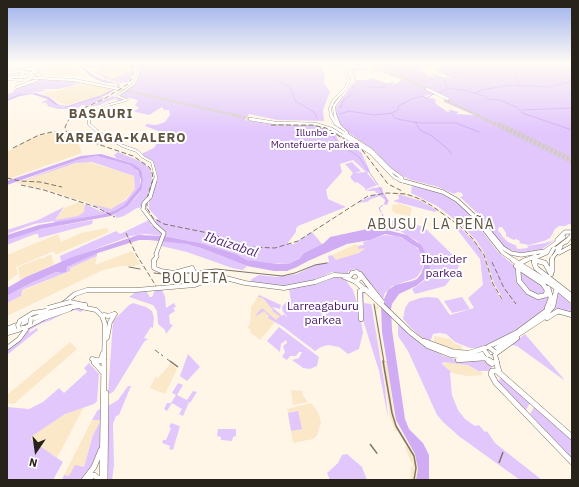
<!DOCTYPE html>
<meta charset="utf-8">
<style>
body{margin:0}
#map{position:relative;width:579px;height:487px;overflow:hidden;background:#fff6e8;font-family:"IBM Plex Sans",sans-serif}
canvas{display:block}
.frame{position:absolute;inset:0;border:8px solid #28231a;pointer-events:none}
.north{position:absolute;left:16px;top:431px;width:40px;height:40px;-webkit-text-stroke:3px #fff;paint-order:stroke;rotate:193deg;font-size:11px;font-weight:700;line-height:16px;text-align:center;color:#28231a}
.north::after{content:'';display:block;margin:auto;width:14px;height:18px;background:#28231a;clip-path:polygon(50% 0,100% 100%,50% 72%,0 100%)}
</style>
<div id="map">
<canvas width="579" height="487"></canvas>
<div class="frame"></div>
<div class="north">N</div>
</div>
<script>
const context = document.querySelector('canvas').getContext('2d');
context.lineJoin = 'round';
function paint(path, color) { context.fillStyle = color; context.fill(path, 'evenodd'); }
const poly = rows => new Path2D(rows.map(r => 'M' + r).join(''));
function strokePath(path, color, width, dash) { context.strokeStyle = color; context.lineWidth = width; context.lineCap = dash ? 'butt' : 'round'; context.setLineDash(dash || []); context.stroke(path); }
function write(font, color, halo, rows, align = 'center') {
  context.font = font + ' "IBM Plex Sans",sans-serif'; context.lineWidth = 4; context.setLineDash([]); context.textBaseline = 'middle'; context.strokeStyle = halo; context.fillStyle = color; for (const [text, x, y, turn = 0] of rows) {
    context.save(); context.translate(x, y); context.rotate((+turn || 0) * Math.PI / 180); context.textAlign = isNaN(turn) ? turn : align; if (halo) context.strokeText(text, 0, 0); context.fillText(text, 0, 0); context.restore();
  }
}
const built = poly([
 [52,64,66,64,74,67,87,77,84,78,80,76,51,76,36,72,40,67],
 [85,64,133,64,133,66,130,67,128,74,109,80,97,72,102,67,100,66,92,68],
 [80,83,114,89,100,96,66,105,42,93,59,90],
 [59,132,78,142,82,153,11,178,7,177,7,152,36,136],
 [86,161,134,176,135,190,119,205,111,209,107,209,41,188,16,183,66,166],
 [389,192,404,193,424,200,444,214,472,236,484,252,494,283,503,300,492,283,485,260,480,249,467,233,430,205,412,197],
 [79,202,102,212,55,220,64,208],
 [398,203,412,208,410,216,395,213,392,210,392,206,394,204,397,205],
 [107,228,109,232,58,254,55,254,54,251,16,267,18,274,7,282,7,255,58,234,61,242,81,233],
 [356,244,358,246,364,244,366,248,359,253,344,258,336,260,332,255],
 [132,251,140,264,134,266,121,266,103,270,7,316,7,303,21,296,21,291,70,271,70,268,97,256,95,265],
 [51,254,54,264,20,280,18,267,41,258,42,259],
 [259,295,273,302,271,306,286,319,282,326,275,322,260,340,250,332,251,330,247,327,250,324,251,307],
 [373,304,380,308,376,310,385,361,387,361,394,414,398,427,415,454,418,469,416,480,410,480,411,468,409,466,413,467,413,463,411,462,405,447,407,446,397,431,395,431,390,417],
 [434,336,450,339,455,344,461,345,462,350,446,348,436,344,434,341],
 [70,342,77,349,14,404,7,403,7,395],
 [444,362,468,365,477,371,481,371,483,375,467,376,452,373,443,365],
 [171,363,177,369,165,394,150,388,155,377,158,378],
 [291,390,302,391,303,395,308,402,293,405],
 [311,403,318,412,321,422,317,435,313,439,293,443,287,409],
 [84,407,57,458,31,440,32,435,65,414],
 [92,420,100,420,100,422,93,435,84,467,69,477,64,475]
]);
const green = poly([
 [130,64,133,66,131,78,126,84,123,85,127,82,121,83,105,79,99,74,97,75,97,73,98,70,103,68,105,69,97,72,103,74,109,78,109,80,130,71,131,67],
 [139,64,321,64,325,75,324,83,330,92,323,110,324,121,277,120,249,114,245,120,275,125,316,126,326,129,328,131,336,135,338,140,361,152,370,171,367,173,377,185,365,190,365,188,357,182,355,183,350,177,353,173,345,164,352,162,361,171,355,173,366,172,353,160,340,164,342,172,326,190,328,199,346,207,298,226,296,229,296,232,287,244,294,244,312,232,322,244,304,253,299,259,288,264,264,263,247,260,236,254,200,243,165,236,152,220,158,219,149,209,149,200,153,192,157,174,153,161,141,154,154,148,157,143,159,135,158,131,145,126,147,124,156,125,165,122,170,115,169,110,164,110,162,107,149,115,136,112,134,111,139,108,135,105,138,101,135,99,126,98,127,99,119,102,116,99,111,100,100,105,88,107,113,96,117,98,121,97,119,95,134,85,140,72,138,70],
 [372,64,422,64,426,67,425,68,418,66,428,76,435,77,431,74,435,74,447,79,451,76,436,69,440,68,439,64,572,64,572,225,569,224,565,226,559,226,555,229,550,238,544,241,529,245,519,243,520,241,516,239,514,240,506,236,506,233,502,227,499,227,498,230,503,237,508,242,517,246,516,247,518,249,528,248,527,246,545,243,554,240,541,250,522,253,513,251,504,247,488,228,479,215,460,197,463,196,462,193,458,192,454,194,438,187,411,180,400,175,389,167,375,151,343,129,338,123,335,109,352,84,357,82,357,80,366,80,371,78,386,83,395,82,395,83,392,84,394,85,402,79,390,76,388,70,374,66],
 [439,94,439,95,446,97,444,98,444,102,474,115,456,114,459,112,451,110,448,110,450,112,448,112,436,104,435,99,422,96],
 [32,78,57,79,79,82,72,86,59,89,43,89,46,91,22,94,7,99,7,94,15,92,13,91,14,90,25,84],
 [101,97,105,98,85,107,85,105,81,105,80,107,73,109,58,109,47,106,48,104,45,105,47,103,41,103,48,99,55,105,64,107],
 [118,152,144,163,151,171,152,177,151,188,146,198,147,209,145,207,137,208,124,216,117,218,114,214,128,206,137,196,142,189,143,179,142,172,131,163,116,158,114,155],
 [97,156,130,165,135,168,140,175,140,186,124,205,116,210,104,214,54,223,54,221,34,224,7,234,7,230,38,220,64,207,55,220,78,216,84,212,85,204,102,212,104,210,91,204,111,209,126,200,135,189,134,176,92,162,76,163,16,183,81,159],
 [412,186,434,191,446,195,465,209,498,252,517,268,540,282,549,293,549,301,544,310,515,331,483,348,470,348,455,342,446,334,439,333,433,334,430,342,421,337,410,327,403,319,405,308,409,302,420,298,427,297,438,298,450,315,474,308,468,298,483,285,480,259,459,232,454,228,457,225,471,238,480,249,485,260,492,283,501,299,503,299,494,283,484,252,476,240,459,223,437,206,411,193],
 [382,187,383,192,389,201,387,205,384,204,385,200,380,196,371,199,367,202,357,203,371,196,381,193,376,193,375,191,365,191,373,188],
 [398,194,421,201,437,210,435,212,393,201,399,199],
 [386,219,418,225,426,229,456,258,459,265,457,271,445,286,415,294,412,289,424,281,430,270,428,256,417,241,400,231,367,229,367,228,383,222,387,222],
 [93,220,92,224,39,238,38,234,35,234,7,245,7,240,16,236,41,229],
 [149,220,151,223,151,225,156,227,162,232,163,236,146,234,130,236,61,262,60,256,116,231,120,234],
 [384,235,398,236,412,243,420,251,424,262,422,270,416,278,392,286,385,293,383,299,364,278,361,272,356,269,349,271,347,274,332,272,315,280,283,287,250,282,252,281,250,280,259,275,276,277,297,274,317,264,329,262,328,256,332,255,336,260,359,253,365,248,359,249,358,246,364,245,363,242],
 [163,241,186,244,201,248,247,266,243,270,232,268,187,252,161,246],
 [97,253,97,256,70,268,70,271,22,290,21,296,7,303,7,296,27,285,56,272,62,273,65,272,67,267],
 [334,276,344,278,353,290,359,309,363,333,359,349,348,354,339,347,328,345,321,347,315,351,282,326,268,318,269,316,264,311,256,316,255,316,262,308,276,320,280,316,272,311,273,310,263,298,258,297,259,295,281,305,280,309,272,307,282,316,284,314,287,317,286,319,287,316,283,312,282,307,287,301,291,301,289,289,326,281],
 [538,278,549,284,562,295,572,305,572,315,566,311,549,315,557,300,557,291,552,289,552,296,548,287],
 [364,289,364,303,371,304,372,308,385,387,388,418,379,371,363,320,361,291],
 [155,290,162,290,165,296,166,308,174,303,176,307,173,308,175,311,169,315,170,324,173,325,166,334,165,330,158,324,157,311,153,305,129,297,136,292,146,291,150,297,152,297],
 [462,297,470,309,452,313,444,301],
 [133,303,146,307,152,311,154,318,153,328,151,327,144,338,148,339,144,342,114,391,108,395,113,321,129,305],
 [81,308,86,308,81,312,75,310,69,311,51,320,40,324,30,330,29,333,37,328,38,330,7,355,7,350,34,324,72,309],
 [398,324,421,344,444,356,458,360,486,359,492,365,491,369,489,371,478,371,468,365,444,362,442,364,451,372,450,373,452,395,458,410,465,419,475,426,479,425,485,432,487,431,495,443,542,480,520,480,460,437,443,422,437,415,408,351,398,336],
 [279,327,319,357,317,366,310,369,303,368,292,360,299,358,302,352,299,352,296,356,290,356,287,360,282,357,285,352,283,346,287,343,286,340,281,344,280,352,267,341],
 [525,334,563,378,564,380,517,346,511,345],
 [188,354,200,367,187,381,180,376],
 [89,363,99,374,97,401,94,404,65,414,32,436,31,440,63,462,53,480,7,479,7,407,29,409,43,402,59,388,64,393,87,372,84,368],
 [501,378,530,403,526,410,499,383,498,381],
 [178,383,183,385,177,395,187,400,193,391,197,392,190,403,189,402,183,416,179,414,182,409,172,403,167,411,164,409,167,403,171,403,176,395,172,393],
 [128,386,131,386,119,415,116,416,113,424,114,465,112,480,107,480,108,406,118,400],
 [534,407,572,440,572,458,530,414],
 [101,408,100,447,97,460,82,480,62,480,64,475,69,476,75,465,84,467,93,435,100,422,99,420,92,420,97,411],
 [298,411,302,429,291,431,288,413],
 [171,423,180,426,173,450,169,449,170,446,162,443,163,440,166,440,171,428,169,427],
 [218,429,236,429,236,436,233,437,232,441,221,440,221,437,217,436],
 [347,454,362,467,367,480,330,480,327,473,338,463,342,455]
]);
const water = poly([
 [78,64,80,64,94,76,104,80,119,84,120,86,108,94,101,97,67,107,55,105,47,99,32,94,20,96,7,101,7,99,20,94,36,93,49,97,59,105,67,106,102,95,118,86,117,84,102,82,90,76],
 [101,154,131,163,139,168,142,172,143,179,142,189,128,206,111,216,41,229,7,240,7,235,39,225,104,214,116,210,124,205,140,186,141,180,138,171,130,165,97,156,81,159,7,185,7,181,81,156],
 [367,229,391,231,407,235,421,245,429,258,430,270,425,279,416,286,399,294,392,304,391,309,392,330,405,419,409,429,423,443,429,455,429,480,416,480,418,469,415,454,396,420,382,332,381,306,388,290,395,285,412,281,417,279,421,274,424,266,423,258,418,248,401,237,385,234,370,240,347,244,308,261,297,267,287,271,274,271,247,266,201,248,186,244,149,240,139,240,98,253,67,267,66,272,62,273,56,272,27,285,7,296,7,288,26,277,70,258,138,235,164,236,200,243,236,254,247,260,278,264,288,264,299,259,304,253,324,243,330,237]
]);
const stream = poly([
 [432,64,438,72,448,75],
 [349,68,352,69,356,82],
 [353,69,368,69],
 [548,74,559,84],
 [275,79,290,87,295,101,314,112,317,118],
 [517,84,519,81,515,77,516,74,528,67,528,65],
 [351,85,354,88],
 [369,87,385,87],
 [448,88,467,91,485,96,488,99,500,100,516,107,522,113,572,130],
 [448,88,445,84,447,77,454,73,470,71,469,66,471,64],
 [439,93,447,89],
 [475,93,481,90,510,85,549,87,570,82,572,79],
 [340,108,344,100,353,93],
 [521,110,572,108],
 [391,113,395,118,402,120,420,123,456,123,479,132],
 [340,114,349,111,374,115,392,113,399,109,398,106,412,99,422,96,427,98,435,93],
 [415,122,420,130,432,136,449,150,451,154],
 [317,126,332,135,339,144,359,157,378,185],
 [379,187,387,201,385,204],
 [381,212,379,208,383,205],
 [382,214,391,232]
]);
const highwayTunnelFar1 = poly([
 [374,68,403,78,427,89],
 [119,89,239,116],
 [445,100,479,116]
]);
const highwayTunnel = poly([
 [234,115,250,119],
 [477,115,572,162],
 [498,123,572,159]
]);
const majorFar4 = poly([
 [29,69,38,64],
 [7,74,22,71],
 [33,76,34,70,41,64],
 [7,78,14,77],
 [127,100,117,96,134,84,139,72,137,68,138,64],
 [91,116,96,111,108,105,127,100]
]);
const majorFar3 = poly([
 [92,115,89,118,89,124,98,132,123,146,137,151,143,157,152,162,156,177,155,181]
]);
const majorFar2 = poly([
 [150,197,155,180],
 [143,209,155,225,164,233,156,254,157,256,154,261]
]);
const majorFar1 = poly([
 [154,260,154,268,161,271,174,273,192,268,193,270,191,271],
 [187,270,207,276,222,277,245,283,284,288,315,282,334,275,350,276],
 [344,277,356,282,361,277,357,272,352,273,350,276],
 [201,279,202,277],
 [70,302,84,305],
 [63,304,75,294,87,290,136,290,195,285,216,277],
 [81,307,96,310,102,316,105,324,104,362],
 [104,315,108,316,114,314],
 [20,321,33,313,52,310],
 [19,328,25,328,44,318,70,309],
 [107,338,110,322,115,314],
 [7,348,19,339,27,328],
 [495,355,497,362],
 [92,359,100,361,103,353]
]);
const major = poly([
 [96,361,100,361],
 [496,361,499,372],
 [94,362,103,372],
 [572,437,497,371,492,371,491,374,496,383,572,462],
 [88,479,94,475,100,480],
 [84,480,94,467,101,450],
 [102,480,104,361],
 [105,480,106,393]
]);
const highwayFar4 = poly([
 [358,64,373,69],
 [33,72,41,76],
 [7,73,31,68],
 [21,76,37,67],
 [20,77,74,80,119,89],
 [7,79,22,80],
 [17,87,37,80],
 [427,89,448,99],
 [331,116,330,108,334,100,346,88,349,80,346,72,338,64],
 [335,116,334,106,341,97]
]);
const highwayFar3 = poly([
 [331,115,339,130],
 [335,115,339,125,347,133],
 [250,119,275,123,315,124,334,130,371,153,394,177,402,181],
 [344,133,371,150,391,170,402,178]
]);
const highwayFar2 = poly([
 [400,180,443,192,457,200,473,215,502,252,515,261],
 [485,226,503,248,511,253,521,255,545,251,564,237],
 [557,240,565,232,572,232],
 [566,242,572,235],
 [559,253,572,246],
 [533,259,557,248,567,240],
 [523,261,536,256],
 [536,261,539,261],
 [552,261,552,258,561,247]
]);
const highwayFar1 = poly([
 [513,260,554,286,572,301],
 [552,260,552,271],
 [522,262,526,260],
 [516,266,543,284,547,290,546,295,538,297,528,292,519,281,518,268],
 [360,274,370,287],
 [551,274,545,263,538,261,534,262,536,268,572,296],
 [356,282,365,290],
 [380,303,410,332,428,346,451,355,471,357,491,352,543,318,553,306,556,291],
 [547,308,551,298,548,288],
 [547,318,558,311,572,315],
 [361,319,360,291,365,289],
 [7,329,58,309,85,305],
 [519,331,550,308],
 [7,333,20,329],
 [424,341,454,352,469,353,485,348],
 [488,347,520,331],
 [495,354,517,338],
 [458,360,485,358,491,362]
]);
const highway = poly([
 [489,361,492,363]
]);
const tramFar1 = poly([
 [129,267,140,269],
 [197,271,216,269,282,276,295,273,315,265,327,263],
 [154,273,172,275,189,273],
 [374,304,384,362]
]);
const tram = poly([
 [383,361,392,413,396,426,414,456,416,468,414,480]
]);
const railFar1 = poly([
 [84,108,104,99,128,84,133,77,133,64],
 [70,117,65,127,66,131,71,135,133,156,149,167,152,172,153,179,147,198,147,208,153,218,164,224,208,233,251,247,275,248,298,241,368,196,387,193,406,194,420,199,432,206,460,226,472,238,484,255,493,284,502,299],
 [271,125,313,125,326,128,363,151,388,184,402,191],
 [13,148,39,135,52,132,65,132],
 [7,178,20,181,40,182,62,187],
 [21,185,44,190,96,207,115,217],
 [126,233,136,254,156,286],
 [492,262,504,288,516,304],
 [155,350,163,356],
 [167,359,171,362]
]);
const rail = poly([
 [170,361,178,367],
 [370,444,379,456],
 [499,463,503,452]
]);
const majorBridgeFar1 = poly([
 [143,209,144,203,150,197]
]);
const majorBridge = poly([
 [48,308,70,302],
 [30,324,31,319],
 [19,328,18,325,20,321],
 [490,348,495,352],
 [485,351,488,355]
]);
const highwayBridgeFar3 = poly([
 [17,71,31,73],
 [22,74,24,75],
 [11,77,20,77],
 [28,80,32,76]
]);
const highwayBridgeFar2 = poly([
 [333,126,344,133]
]);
const highwayBridgeFar1 = poly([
 [550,255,554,248]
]);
const highwayBridge = poly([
 [370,287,382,302],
 [366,290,380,303]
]);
const farParknames = [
 ["Illunbe -",315,133],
 ["Montefuerte parkea",315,145]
];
const parkNames = [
 ["Ibaieder",444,260],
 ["parkea",444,274],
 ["Larreagaburu",323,307],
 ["parkea",323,321]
];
const farDistrictnames = [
 ["BASAURI",101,114],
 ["KAREAGA-KALERO",121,138]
];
const waterNames = [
 ["Ibaizabal",231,245,18]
];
const quarterNames = [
 ["ABUSU / LA PEÑA",431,225],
 ["BOLUETA",195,279]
];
paint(built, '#fae8c9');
paint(green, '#e2c7fd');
paint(water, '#d0acf5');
strokePath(stream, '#d0acf5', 1);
strokePath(highwayTunnelFar1, '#d4ccbf', 2.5, [2.5, 1]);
strokePath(highwayTunnel, '#d4ccbf', 3, [3, 1.5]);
strokePath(majorFar4, '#7a6d58', 2.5);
strokePath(majorFar3, '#7a6d58', 3);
strokePath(majorFar2, '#7a6d58', 4.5);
strokePath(majorFar1, '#7a6d58', 5);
strokePath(major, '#7a6d58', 6);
strokePath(highwayFar4, '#7a6d58', 3);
strokePath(highwayFar3, '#7a6d58', 3.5);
strokePath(highwayFar2, '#7a6d58', 4.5);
strokePath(highwayFar1, '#7a6d58', 5.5);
strokePath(highway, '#7a6d58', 7);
strokePath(majorFar4, '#fff', 2);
strokePath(majorFar3, '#fff', 2.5);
strokePath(majorFar2, '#fff', 3.5);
strokePath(majorFar1, '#fff', 4);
strokePath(major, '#fff', 5);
strokePath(highwayFar4, '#fff', 2.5);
strokePath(highwayFar3, '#fff', 3);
strokePath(highwayFar2, '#fff', 3.5);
strokePath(highwayFar1, '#fff', 4.5);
strokePath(highway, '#fff', 6);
strokePath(tramFar1, '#7c756a', 1);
strokePath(tram, '#7c756a', 1.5);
strokePath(railFar1, '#7c756a', 1, [5, 2.5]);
strokePath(rail, '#7c756a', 1.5, [12, 6]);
strokePath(majorBridgeFar1, '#7a6d58', 4.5, []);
strokePath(majorBridge, '#7a6d58', 5, []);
strokePath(highwayBridgeFar3, '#7a6d58', 3, []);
strokePath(highwayBridgeFar2, '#7a6d58', 3.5, []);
strokePath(highwayBridgeFar1, '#7a6d58', 4.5, []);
strokePath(highwayBridge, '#7a6d58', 5.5, []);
strokePath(majorBridgeFar1, '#fff', 3.5);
strokePath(majorBridge, '#fff', 4);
strokePath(highwayBridgeFar3, '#fff', 2.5);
strokePath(highwayBridgeFar2, '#fff', 3);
strokePath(highwayBridgeFar1, '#fff', 3.5);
strokePath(highwayBridge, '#fff', 4.5);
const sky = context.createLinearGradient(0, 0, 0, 132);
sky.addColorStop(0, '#9eb1ed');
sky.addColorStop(0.48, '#fffbf5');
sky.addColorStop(1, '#fffbf500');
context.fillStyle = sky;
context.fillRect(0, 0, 579, 132);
write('10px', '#461468', '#fff', farParknames);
write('12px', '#461468', '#fff', parkNames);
context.letterSpacing = '1px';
write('bold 13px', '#605440', '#fff', farDistrictnames);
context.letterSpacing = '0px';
write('italic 13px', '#522376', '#fff', waterNames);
context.letterSpacing = '1px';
write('14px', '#605440', '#fff', quarterNames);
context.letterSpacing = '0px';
</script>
